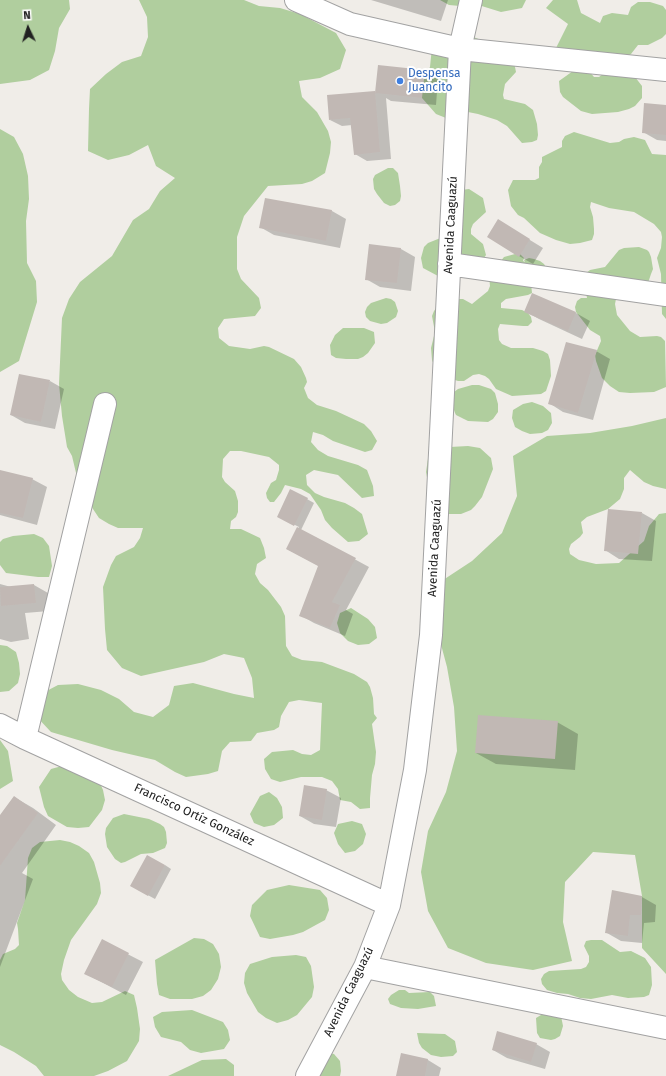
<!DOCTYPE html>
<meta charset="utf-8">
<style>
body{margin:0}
#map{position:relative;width:666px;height:1076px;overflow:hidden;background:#f0ede8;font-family:"Fira Sans",sans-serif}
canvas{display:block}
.north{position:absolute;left:8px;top:8px;width:40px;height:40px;-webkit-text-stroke:3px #fff;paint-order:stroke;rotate:356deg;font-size:11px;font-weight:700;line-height:16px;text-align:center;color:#212121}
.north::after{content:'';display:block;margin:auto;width:14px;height:18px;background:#212121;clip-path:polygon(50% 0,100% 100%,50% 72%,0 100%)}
</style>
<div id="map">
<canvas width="666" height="1076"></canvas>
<div class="north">N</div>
</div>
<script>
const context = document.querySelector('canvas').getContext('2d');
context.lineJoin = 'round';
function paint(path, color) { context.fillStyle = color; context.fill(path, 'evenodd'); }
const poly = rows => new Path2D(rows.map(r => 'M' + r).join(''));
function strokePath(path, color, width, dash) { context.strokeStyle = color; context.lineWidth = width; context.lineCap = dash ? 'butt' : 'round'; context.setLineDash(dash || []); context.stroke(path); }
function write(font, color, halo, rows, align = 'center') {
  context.font = font + ' "Fira Sans",sans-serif'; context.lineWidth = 4; context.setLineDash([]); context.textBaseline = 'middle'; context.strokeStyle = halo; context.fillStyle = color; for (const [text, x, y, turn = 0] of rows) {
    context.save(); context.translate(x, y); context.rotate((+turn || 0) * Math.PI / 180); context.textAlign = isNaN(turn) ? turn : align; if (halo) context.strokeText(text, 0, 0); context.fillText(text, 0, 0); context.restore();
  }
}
const forest = poly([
 [0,0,69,0,70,9,59,28,55,51,49,70,30,80,0,84],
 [139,0,244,0,259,6,280,8,300,14,336,33,346,50,340,69,320,78,299,81,302,97,317,112,328,131,331,142,330,153,325,173,312,181,302,184,268,186,244,216,237,237,237,269,241,279,259,298,261,308,255,316,224,319,218,328,219,338,229,346,250,349,264,346,269,347,294,359,301,367,306,378,307,382,304,388,308,398,317,405,336,411,364,424,371,431,377,441,372,450,365,452,333,441,323,435,313,432,311,442,318,450,328,456,358,465,367,470,373,486,374,496,362,498,338,475,314,470,306,475,307,485,315,493,324,497,345,503,354,508,362,514,368,534,359,541,348,542,332,528,325,520,321,510,310,494,301,489,285,485,281,493,274,502,270,502,267,498,266,493,271,483,276,480,279,470,279,465,269,457,241,451,230,451,223,459,222,477,225,482,235,491,238,501,238,512,236,517,231,521,230,529,241,529,260,538,264,548,266,558,257,564,255,574,260,583,268,590,281,607,285,616,286,646,292,656,302,660,322,662,354,674,367,682,370,687,373,698,374,714,377,718,372,724,376,752,375,764,372,775,370,798,370,808,360,809,351,802,340,800,338,789,332,781,322,777,301,777,280,782,271,779,265,769,264,759,272,752,293,750,302,754,311,755,320,750,322,703,299,700,289,702,281,716,279,727,274,730,257,733,251,741,230,742,222,751,218,771,208,774,186,777,175,772,155,760,112,750,51,732,36,716,39,695,58,685,78,684,101,690,119,699,134,712,153,717,169,705,174,686,193,683,234,694,254,698,252,678,244,658,224,654,204,662,141,676,122,668,107,650,105,629,103,587,111,565,116,556,134,547,140,538,143,528,118,528,109,524,99,518,93,509,77,477,72,456,67,447,62,416,59,384,62,318,69,299,80,282,112,256,133,220,149,209,160,191,175,178,156,166,148,145,129,155,108,160,88,151,89,109,90,89,106,74,122,62,141,56,148,37,147,17],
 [440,0,526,0,522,8,501,12,472,3,460,6,449,5],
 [553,0,577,0,581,13,600,23,603,16,612,13,628,15,631,7,638,2,650,2,663,6,666,10,666,34,662,38,648,45,638,45,631,54,617,61,554,52,568,24,546,8],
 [471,36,481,40,514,62,516,72,505,84,503,95,504,99,525,104,533,110,537,124,538,135,537,140,532,142,522,143,507,126,497,120,478,114,468,112,446,118,436,114,422,98,421,82,430,67,432,47],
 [588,70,594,77,599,77,603,74,635,77,642,86,642,98,635,106,629,109,618,112,592,114,581,111,563,97,560,92,559,81,573,71],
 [0,129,14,137,23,154,28,176,29,199,26,221,27,263,36,281,37,302,19,361,0,372],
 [574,132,610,143,619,142,624,139,634,137,645,140,652,154,666,155,666,319,662,314,661,274,657,258,661,248,662,237,661,232,654,224,634,212,609,208,591,202,590,207,593,217,594,229,594,234,592,240,580,243,570,244,556,240,540,233,524,218,518,215,511,206,508,190,513,180,535,180,539,178,539,167,542,162,542,157,562,147,562,141,565,136],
 [388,168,393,168,398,173,400,186,401,196,400,201,395,205,390,206,384,203,377,194,374,189,373,179,375,175],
 [469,189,483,198,486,212,473,224,471,229,471,234,483,244,486,255,477,268,438,276,423,268,421,258,424,247,428,243,448,235,445,192],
 [639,247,647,250,649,252,651,257,653,269,651,274,648,283,616,299,615,304,617,315,630,331,640,337,657,336,661,337,665,341,666,387,654,392,630,393,619,392,610,386,602,378,596,361,595,355,601,341,600,336,590,330,576,312,575,307,577,301,581,298,587,298,585,287,586,273,590,270,605,267,619,250,624,248],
 [515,254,520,254,524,258,523,261,525,262,524,260,529,258,534,259,540,261,544,264,547,269,531,283,532,293,528,295,506,299,501,303,501,308,522,310,528,313,531,317,532,322,528,326,523,326,500,324,498,329,499,340,502,344,511,348,533,348,543,351,548,354,550,360,551,376,546,391,541,394,512,396,496,389,489,379,485,376,479,374,473,375,464,381,458,381,452,379,434,365,432,360,431,348,435,332,432,316,434,311,437,307,458,299,463,299,472,304,488,291,490,286,489,276,504,257],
 [386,298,391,299,395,302,398,311,396,317,387,323,381,324,370,321,366,317,365,312,367,307,371,303],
 [343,328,364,328,374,332,375,343,368,353,363,357,358,359,346,359,336,358,331,355,330,345,335,335],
 [472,385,479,385,491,389,495,393,498,404,498,412,493,419,488,422,468,421,456,415,455,413,452,404,454,392,458,389],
 [532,402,543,406,551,413,552,423,548,430,542,433,530,434,522,431,515,427,512,418,513,410,523,404],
 [666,418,666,489,653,486,644,482,630,470,624,478,624,489,620,499,608,509,587,517,581,522,583,533,580,537,571,544,569,549,570,554,579,560,596,564,619,563,644,541,649,526,659,514,666,513,666,974,642,948,642,896,635,855,593,852,565,882,563,922,572,961,533,970,486,963,448,948,428,911,421,872,428,831,446,792,457,751,454,707,447,667,436,626,437,584,472,561,502,533,517,496,513,456,547,436,590,433,632,426],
 [468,446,480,448,491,458,493,469,482,497,475,506,471,510,461,514,449,514,444,512,429,488,426,472,429,452,432,448],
 [34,534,43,538,49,546,52,566,49,577,38,577,6,573,0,565,0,542,3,539,13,536],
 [351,608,368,619,375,627,377,638,369,644,358,645,348,641,340,633,337,623,340,613],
 [0,645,7,646,16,652,19,663,20,674,18,683,9,691,0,692],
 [0,740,8,751,13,781,0,789],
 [62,766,99,781,103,790,105,800,102,810,89,827,78,828,67,827,48,816,44,807,39,787,51,769],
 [269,792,277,798,282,807,283,818,274,825,264,827,254,823,250,814,260,796],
 [124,814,149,819,160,824,164,827,166,832,167,843,165,848,153,853,141,854,125,862,121,863,115,859,107,847,105,834,106,828,113,818],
 [352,821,362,824,366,834,363,844,355,851,345,853,338,844,334,833,338,824],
 [60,840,70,842,79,846,89,853,94,862,100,883,101,893,97,904,71,940,64,960,61,974,62,980,69,990,78,997,92,1003,102,1002,125,991,134,995,137,1008,140,1029,139,1041,127,1061,108,1071,94,1076,44,1076,36,1066,14,1052,0,1045,0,960,3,954,15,949,19,945,18,929,17,923,25,900,28,858,32,848,40,842],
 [289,885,320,890,327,898,329,910,325,920,303,932,293,935,270,939,260,937,250,916,252,905,267,890],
 [194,938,204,939,213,944,219,954,221,967,218,979,211,990,203,996,192,999,170,999,159,995,157,984,155,960],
 [591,940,602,940,620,952,631,951,645,958,651,967,652,985,649,995,644,997,628,998,612,995,591,999,580,998,568,994,557,993,547,990,542,984,541,979,544,974,549,971,581,969,586,967,589,962,589,956,584,946,586,941],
 [296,955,306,957,311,966,314,987,312,997,297,1015,288,1020,277,1023,266,1018,258,1012,247,993,244,983,245,973,250,964,272,957],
 [399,990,405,990,409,993,430,992,434,996,436,1006,418,1009,401,1008,390,1004,388,999,391,995],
 [192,1010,223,1022,228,1030,230,1040,224,1049,201,1053,190,1050,181,1042,161,1037,155,1027,153,1017,162,1012],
 [541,1015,556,1015,561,1016,563,1026,560,1036,555,1039,551,1040,540,1038,537,1033,536,1018],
 [417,1033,445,1034,455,1041,457,1052,453,1056,441,1057,431,1055,422,1048,419,1043],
 [324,1052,334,1054,340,1061,341,1071,340,1076,308,1076],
 [226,1059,234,1065,234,1076,168,1076,202,1060]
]);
const shadow = poly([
 [371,0,448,0,441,21],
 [424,71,438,79,436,105,391,101,386,98,391,159,367,161,355,154,352,125,342,126,330,120,375,92,376,93],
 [666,106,666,141,657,140,643,132],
 [266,199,332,211,346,219,340,248,274,235,260,227],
 [512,229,543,248,533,264,519,256],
 [370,245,401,249,415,257,411,291,380,287,366,279],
 [533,294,576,313,590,321,582,339,539,319,525,311],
 [596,351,610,359,593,420,563,412,549,403],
 [50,381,64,389,55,429,25,423,11,415],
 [0,471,32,479,47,487,37,525,0,515],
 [291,490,314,503,301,530,369,567,346,610,353,614,345,636,314,623,300,615,319,566,287,549,299,527,285,520],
 [642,513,656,521,652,561,619,559,605,550],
 [0,584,11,587,34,585,48,593,49,611,25,613,29,639,11,642,0,639],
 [557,722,578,734,575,770,496,764,476,753],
 [326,790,341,798,336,827,314,824,300,816],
 [14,797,33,808,56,825,22,873,33,879,0,967,0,816],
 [165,865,171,869,155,899,131,886],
 [642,897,656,905,655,922,644,923,642,943,621,941,607,933],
 [102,941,143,962,126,995,86,974],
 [536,1044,550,1052,545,1069,507,1058,493,1050],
 [402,1054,428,1060,441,1068,439,1076,397,1076]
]);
const building = poly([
 [378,65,425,70,422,98,375,93],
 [375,91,380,152,354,155,350,118,329,120,327,95],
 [644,103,666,105,666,135,642,133],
 [265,198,332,210,326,241,259,228],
 [498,219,530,239,519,257,487,237],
 [369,244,401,248,397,283,365,280],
 [532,293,576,312,568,331,524,312],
 [566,342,597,350,578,413,548,404],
 [19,374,50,380,41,422,10,415],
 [0,470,33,478,23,518,0,513],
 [290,489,308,498,294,526,277,517],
 [608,509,642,512,638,554,604,551],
 [297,527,356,558,332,602,340,605,330,628,299,616,318,566,286,549],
 [34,584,36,603,1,606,0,587],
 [478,715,558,721,555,759,475,753],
 [304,785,327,789,322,820,299,816],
 [14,796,38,813,0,866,0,815],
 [147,855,165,865,148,896,130,886],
 [612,890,642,896,641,915,630,915,628,936,605,933],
 [102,939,129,953,112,987,84,974],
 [497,1031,537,1043,531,1062,492,1050],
 [401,1053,428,1059,425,1076,396,1076]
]);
const minor = poly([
 [296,0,350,24,460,49,666,70],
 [449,264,666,295],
 [0,725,25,738,389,905],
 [25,738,105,404],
 [365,967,666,1028],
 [307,1076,365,967,389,905,415,770,431,635,460,49,471,0]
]);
const markers = [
 [400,81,4,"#3f7fe0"]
];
const shopNames = [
 ["Despensa",408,74],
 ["Juancito",408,88]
];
const streetNames = [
 ["Avenida Caaguazú",451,225,-87],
 ["Avenida Caaguazú",435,548,-87],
 ["Francisco Ortíz González",194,815,25],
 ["Avenida Caaguazú",349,992,-64]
];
paint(forest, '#b0ce9e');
paint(shadow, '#0003');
paint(building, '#c1b8b4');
strokePath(minor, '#a2a2a2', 24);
strokePath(minor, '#fff', 22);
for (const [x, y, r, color] of markers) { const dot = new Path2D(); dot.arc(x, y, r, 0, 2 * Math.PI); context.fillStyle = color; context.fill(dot); strokePath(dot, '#fff', 1.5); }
write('12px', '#366cbe', '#fff', shopNames, 'left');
write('12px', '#212121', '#fff', streetNames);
</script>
